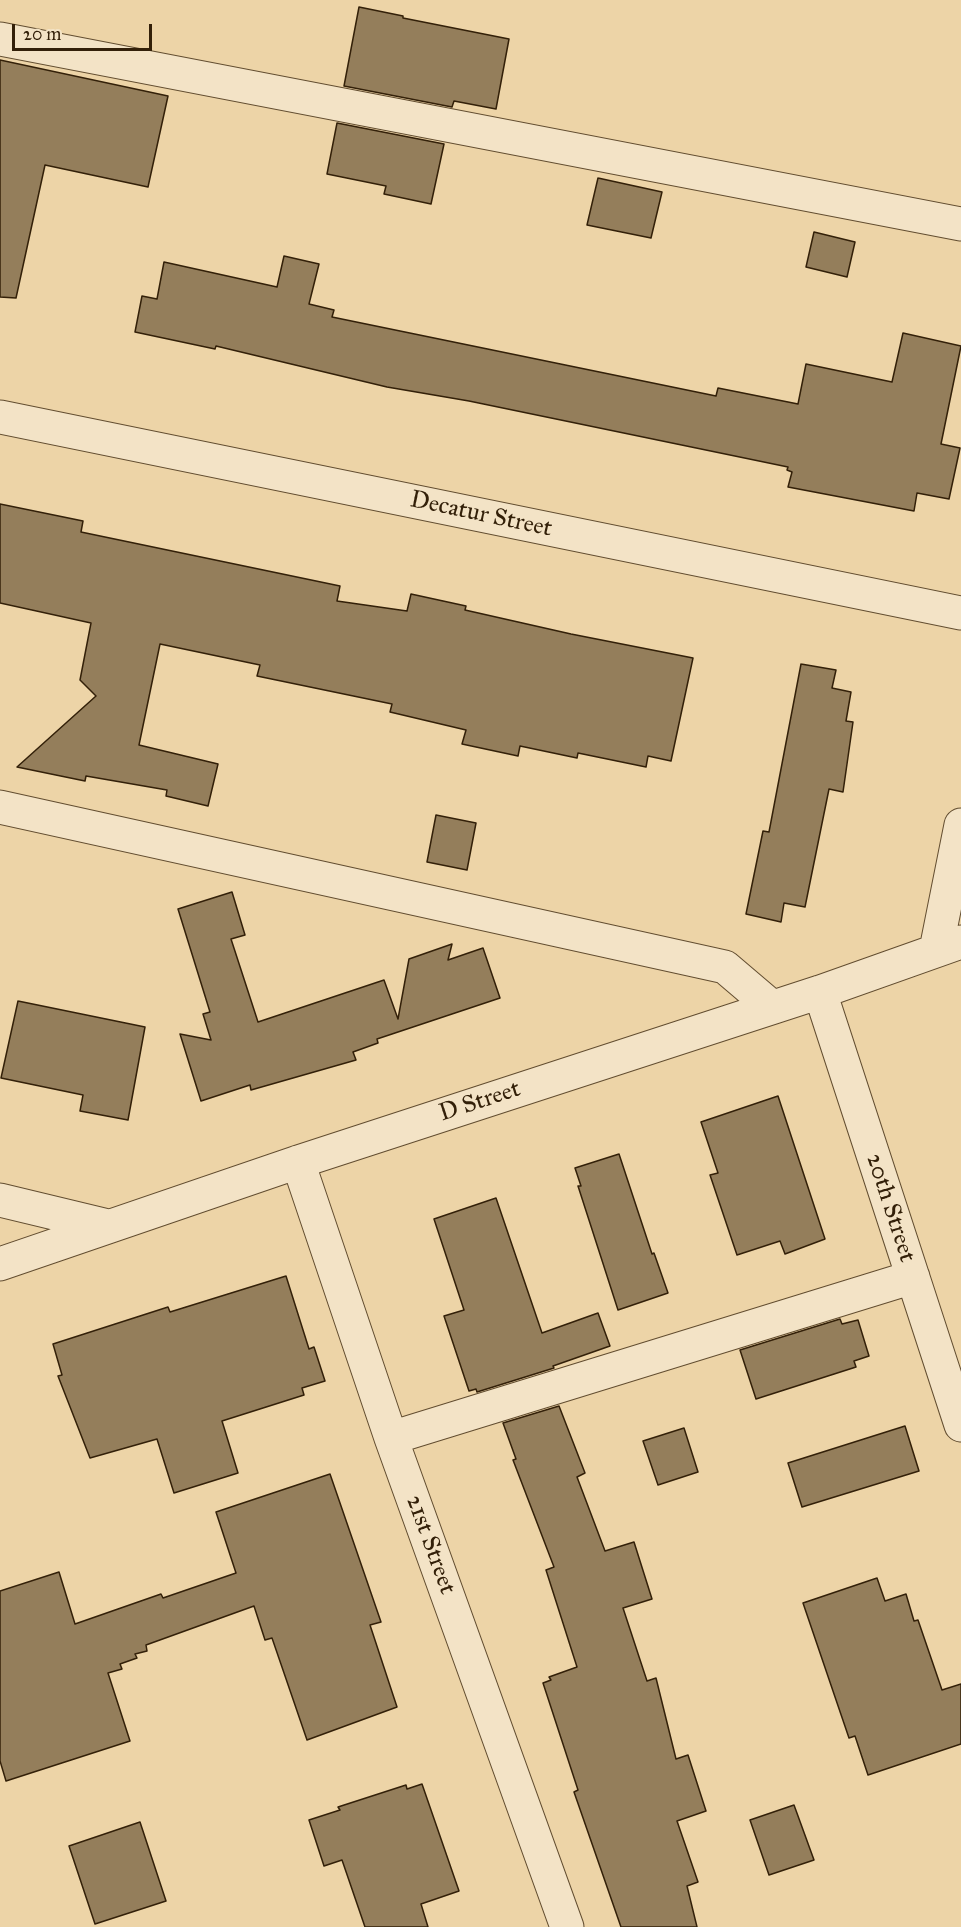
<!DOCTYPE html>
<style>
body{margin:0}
#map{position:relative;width:961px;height:1927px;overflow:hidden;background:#edd4a7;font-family:"IM FELL Great Primer",serif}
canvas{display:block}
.scale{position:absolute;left:12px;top:24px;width:140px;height:27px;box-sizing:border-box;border:3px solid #332009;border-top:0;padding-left:8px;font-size:18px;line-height:21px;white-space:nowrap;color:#332009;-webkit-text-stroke:4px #f3e3c6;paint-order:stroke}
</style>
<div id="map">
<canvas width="961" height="1927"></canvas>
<div class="scale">20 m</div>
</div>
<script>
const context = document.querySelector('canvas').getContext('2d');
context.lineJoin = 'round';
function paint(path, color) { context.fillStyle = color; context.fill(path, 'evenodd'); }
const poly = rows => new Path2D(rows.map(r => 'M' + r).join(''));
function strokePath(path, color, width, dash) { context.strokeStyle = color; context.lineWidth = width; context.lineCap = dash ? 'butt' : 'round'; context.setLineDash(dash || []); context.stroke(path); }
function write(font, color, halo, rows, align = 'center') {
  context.font = font + ' "IM FELL Great Primer",serif'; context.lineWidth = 4.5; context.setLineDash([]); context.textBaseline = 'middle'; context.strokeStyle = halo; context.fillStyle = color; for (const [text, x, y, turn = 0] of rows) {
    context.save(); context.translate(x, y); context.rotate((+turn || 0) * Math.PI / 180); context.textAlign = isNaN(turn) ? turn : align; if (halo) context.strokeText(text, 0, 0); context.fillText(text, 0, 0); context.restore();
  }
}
const building = poly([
 [359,7,403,16,403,18,509,39,496,109,454,101,452,107,344,86,359,7],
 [0,60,168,96,148,187,45,165,16,298,0,297,0,60],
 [337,123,444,144,431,204,384,194,386,186,327,174,337,123],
 [598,178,662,192,651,238,587,225,598,178],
 [814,232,855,242,847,277,806,267,814,232],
 [284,256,319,264,309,304,334,310,332,317,716,396,718,388,798,404,806,364,892,382,903,333,961,346,941,444,960,448,949,499,917,493,914,511,788,487,792,472,787,470,788,467,469,401,387,387,216,346,215,349,135,332,142,296,157,299,164,262,277,287,284,256],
 [0,504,83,521,81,532,340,586,337,601,407,611,411,594,466,606,465,610,571,634,693,658,671,761,648,756,646,767,578,753,577,758,520,746,518,756,462,744,466,730,390,712,392,704,257,676,260,665,160,644,139,745,218,764,208,806,166,796,167,790,86,776,85,781,17,767,96,696,80,680,91,623,0,603,0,504],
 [801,664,836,670,832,688,851,692,846,721,853,722,843,792,829,789,805,907,784,903,781,922,746,914,763,831,769,832,801,664],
 [436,815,476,823,467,870,427,862,436,815],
 [232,892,245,935,231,939,258,1022,384,980,398,1019,409,959,452,944,448,960,483,948,500,998,377,1039,378,1043,353,1052,356,1060,251,1090,250,1085,201,1101,180,1034,211,1040,203,1014,210,1012,178,909,232,892],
 [18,1001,145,1027,128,1120,80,1111,83,1095,1,1078,18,1001],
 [778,1096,825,1239,785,1254,780,1241,737,1255,710,1175,718,1173,701,1122,778,1096],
 [619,1154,652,1254,654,1253,668,1293,618,1310,578,1186,581,1186,575,1168,619,1154],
 [496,1198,542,1333,598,1313,610,1346,553,1366,554,1368,477,1392,476,1389,469,1391,444,1316,464,1310,434,1219,496,1198],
 [286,1276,309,1349,314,1347,325,1381,302,1388,304,1395,222,1421,238,1473,174,1493,157,1439,90,1458,58,1376,62,1375,53,1344,168,1307,170,1312,286,1276],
 [840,1319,842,1324,858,1320,869,1356,854,1361,856,1367,756,1399,740,1350,840,1319],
 [559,1406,585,1473,577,1477,605,1551,634,1542,652,1599,623,1608,647,1681,656,1678,676,1759,688,1755,706,1811,677,1821,698,1882,687,1886,697,1927,621,1927,574,1792,578,1790,543,1683,551,1680,549,1677,577,1667,546,1570,554,1567,513,1460,516,1459,503,1423,559,1406],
 [905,1426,919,1471,802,1507,788,1463,905,1426],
 [684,1428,698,1472,658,1485,643,1441,684,1428],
 [330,1474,381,1622,370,1625,397,1707,307,1740,272,1638,265,1640,254,1606,146,1645,147,1651,135,1654,137,1658,120,1664,122,1669,108,1673,130,1741,6,1781,0,1761,0,1591,59,1572,75,1624,161,1594,163,1598,236,1573,216,1512,330,1474],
 [877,1578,885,1601,906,1594,914,1621,918,1620,942,1690,961,1684,961,1744,868,1775,855,1736,849,1738,803,1603,877,1578],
 [422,1784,459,1891,421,1904,428,1927,365,1927,342,1860,324,1866,309,1820,340,1810,338,1807,406,1785,407,1789,422,1784],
 [794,1805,814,1860,769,1875,750,1820,794,1805],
 [140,1822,166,1901,95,1924,69,1846,140,1822]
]);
const minor = poly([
 [0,39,961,224],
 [0,417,961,613],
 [0,807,725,967,772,1007],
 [936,950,961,825],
 [820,992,961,1425],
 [298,1162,391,1438,567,1927],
 [0,1200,108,1226],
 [0,1264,298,1162,820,992,961,942],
 [391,1438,913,1277]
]);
const streetNames = [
 ["Decatur Street",481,515,12],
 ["D Street",480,1102,-18],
 ["20th Street",890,1208,72],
 ["21st Street",430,1545,70]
];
paint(building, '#947e5b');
strokePath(building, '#332009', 1.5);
strokePath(minor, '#624d30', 35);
strokePath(minor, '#f3e3c6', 33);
write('24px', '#332009', '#f3e3c6', streetNames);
</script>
